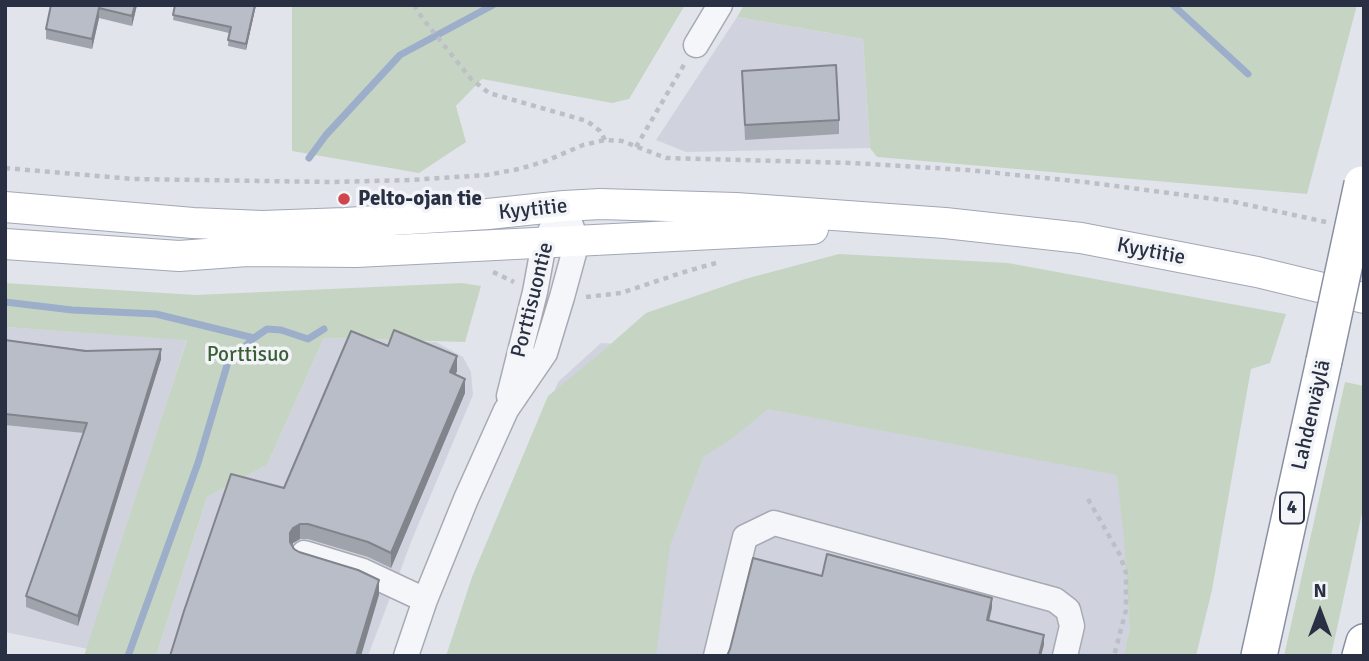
<!DOCTYPE html>
<meta charset="utf-8">
<style>
body{margin:0}
#map{position:relative;width:1369px;height:661px;overflow:hidden;background:#e2e4eb;font-family:Signika,sans-serif}
canvas{display:block}
.frame{position:absolute;inset:0;border:7px solid #2a3043;pointer-events:none}
.north{position:absolute;left:1285px;top:577px;width:70px;height:70px;-webkit-text-stroke:5px #f2f4f8;paint-order:stroke;rotate:0deg;font-size:19px;font-weight:700;line-height:28px;text-align:center;color:#2a3043}
.north::after{content:'';display:block;margin:auto;width:24px;height:32px;background:#2a3043;clip-path:polygon(50% 0,100% 100%,50% 72%,0 100%)}
</style>
<div id="map">
<canvas width="1369" height="661"></canvas>
<div class="frame"></div>
<div class="north">N</div>
</div>
<script>
const context = document.querySelector('canvas').getContext('2d');
context.lineJoin = 'round';
function paint(path, color) { context.fillStyle = color; context.fill(path, 'evenodd'); }
const poly = rows => new Path2D(rows.map(r => 'M' + r).join(''));
function strokePath(path, color, width, dash) { context.strokeStyle = color; context.lineWidth = width; context.lineCap = dash ? 'butt' : 'round'; context.setLineDash(dash || []); context.stroke(path); }
function write(font, color, halo, rows, align = 'center') {
  context.font = font + ' Signika,sans-serif'; context.lineWidth = 7; context.setLineDash([]); context.textBaseline = 'middle'; context.strokeStyle = halo; context.fillStyle = color; for (const [text, x, y, turn = 0] of rows) {
    context.save(); context.translate(x, y); context.rotate((+turn || 0) * Math.PI / 180); context.textAlign = isNaN(turn) ? turn : align; if (halo) context.strokeText(text, 0, 0); context.fillText(text, 0, 0); context.restore();
  }
}
const built = poly([
 [737,17,863,39,870,148,686,152,656,140],
 [5,327,187,339,88,649,5,632],
 [324,338,436,342,463,357,471,372,473,395,413,537,368,656,156,656,207,497,267,465],
 [601,343,1175,382,1131,656,637,656,506,511,558,382]
]);
const green = poly([
 [292,5,685,5,629,99,612,103,482,79,456,106,466,142,419,173,292,151],
 [744,5,1357,5,1307,194,877,157,870,148,863,39,737,17],
 [839,254,1008,263,1286,314,1270,363,1251,369,1212,590,1196,656,1124,656,1130,629,1124,540,1117,475,768,409,734,437,703,457,670,546,656,656,446,656,472,577,548,396,597,356,646,313,745,279],
 [5,283,196,295,462,283,481,286,465,342,324,338,267,465,207,497,156,656,84,656,187,340,5,327],
 [1345,382,1364,386,1364,504,1331,656,1284,656]
]);
const stream = poly([
 [1173,5,1248,74],
 [309,158,326,135,400,55,493,5],
 [5,302,72,310,156,314,254,338],
 [128,656,198,463,228,362,254,338,267,329,281,330,308,339,324,329]
]);
const path = poly([
 [414,5,423,19,471,79,489,93,587,121,600,131,605,140],
 [636,147,685,63],
 [5,168,133,179,330,182,410,180,487,175,519,169,546,161,583,145,605,140,622,141,666,158,853,163,967,170,1085,182,1230,201,1326,222],
 [493,272,514,282],
 [586,297,621,293,684,272,716,263],
 [1088,499,1120,555,1126,573,1126,610,1114,656]
]);
const minor = poly([
 [696,45,720,5],
 [509,396,535,292,544,243,552,228],
 [304,553,363,571,425,600],
 [406,656,425,600,466,499,506,410,545,353,562,297,577,242,564,206],
 [716,656,745,537,774,523,1055,600,1068,610,1072,626,1065,656]
]);
const major = poly([
 [5,207,193,223,262,226,345,223,488,214,564,206,600,204,736,208,945,223,1081,238,1257,272,1364,298],
 [5,244,179,256,247,251,356,252,813,229]
]);
const highway = poly([
 [1259,656,1324,361],
 [1360,656,1364,642]
]);
const highwayBridge = poly([
 [1324,361,1362,184]
]);
const wall = poly([
 [51,5,137,5,132,26,99,18,92,49,46,39,46,29],
 [175,5,256,5,246,50,228,46,229,33,173,20],
 [742,71,839,120,839,134,745,140],
 [5,340,161,359,78,626,26,607,26,596,84,433,5,425],
 [388,346,457,371,455,374,465,393,391,568,368,557,308,539,300,539,293,543,292,546,294,549,379,595,170,656,284,488]
]);
const shadedWall = poly([
 [135,5,137,5,132,26,132,16],
 [255,5,256,5,246,50,246,44],
 [99,8,99,18,92,49,92,39],
 [161,349,161,359,78,626,78,616],
 [457,356,457,371,450,387,450,372],
 [465,379,465,393,391,568,391,553],
 [300,524,300,539,293,543,290,548,290,533,293,528],
 [379,580,379,595,361,656,356,656],
 [992,598,992,608,987,630,987,620],
 [1044,635,1044,645,1041,656,1039,656]
]);
const building = poly([
 [51,5,135,5,132,16,99,8,92,39,46,29,51,5],
 [175,5,255,5,246,44,228,40,231,27,173,15,175,5],
 [836,65,839,120,745,125,742,71,836,65],
 [394,330,457,356,450,372,465,379,391,553,368,542,308,524,300,524,293,528,290,533,290,542,294,549,299,552,358,570,379,580,356,656,170,656,184,611,231,474,284,488,351,331,388,346,394,330],
 [5,340,85,351,161,349,78,616,26,596,87,423,5,414,5,340],
 [827,554,992,598,987,620,1044,635,1039,656,727,656,730,649,753,558,822,576,827,554]
]);
const markers = [
 [344,199,7,"#d0474b"]
];
const shields = [
 [1292,508,24]
];
const shieldNames = [
 ["4",1292,508]
];
const poiNames = [
 ["Pelto-ojan tie",358,199]
];
const streetNames = [
 ["Kyytitie",533,210,-6],
 ["Kyytitie",1151,252,11],
 ["Porttisuontie",533,300,-76],
 ["Lahdenväylä",1312,415,-77]
];
const parkNames = [
 ["Porttisuo",248,355]
];
paint(built, '#d0d3dd');
paint(green, '#c6d5c3');
strokePath(stream, '#9daecb', 7);
strokePath(minor, '#a7aab5', 27);
strokePath(major, '#a1a7b6', 32);
strokePath(highway, '#8990a1', 38);
strokePath(path, '#bcbfc6', 4.5, [5, 5]);
strokePath(minor, '#f5f6f9', 24);
strokePath(major, '#fff', 30);
strokePath(highway, '#fff', 35);
strokePath(highwayBridge, '#8990a1', 38, []);
strokePath(highwayBridge, '#fff', 35);
paint(wall, '#9fa3ac');
paint(shadedWall, '#82848c');
paint(building, '#b9bdc8');
strokePath(building, '#82848c', 2);
for (const [x, y, r, color] of markers) { const dot = new Path2D(); dot.arc(x, y, r, 0, 2 * Math.PI); context.fillStyle = color; context.fill(dot); strokePath(dot, '#f2f4f8', 2.5); }
for (const [x, y, w] of shields) { const box = new Path2D(); box.roundRect(x - w / 2, y - 15.5, w, 31, 5); context.fillStyle = '#f2f4f8'; context.fill(box); strokePath(box, '#2a3043', 2); }
write('bold 19px', '#2a3043', null, shieldNames);
write('bold 21px', '#2a3043', '#f2f4f8', poiNames, 'left');
write('21px', '#2a3043', '#f2f4f8', streetNames);
write('21px', '#3a5f37', '#f2f4f8', parkNames);
</script>
